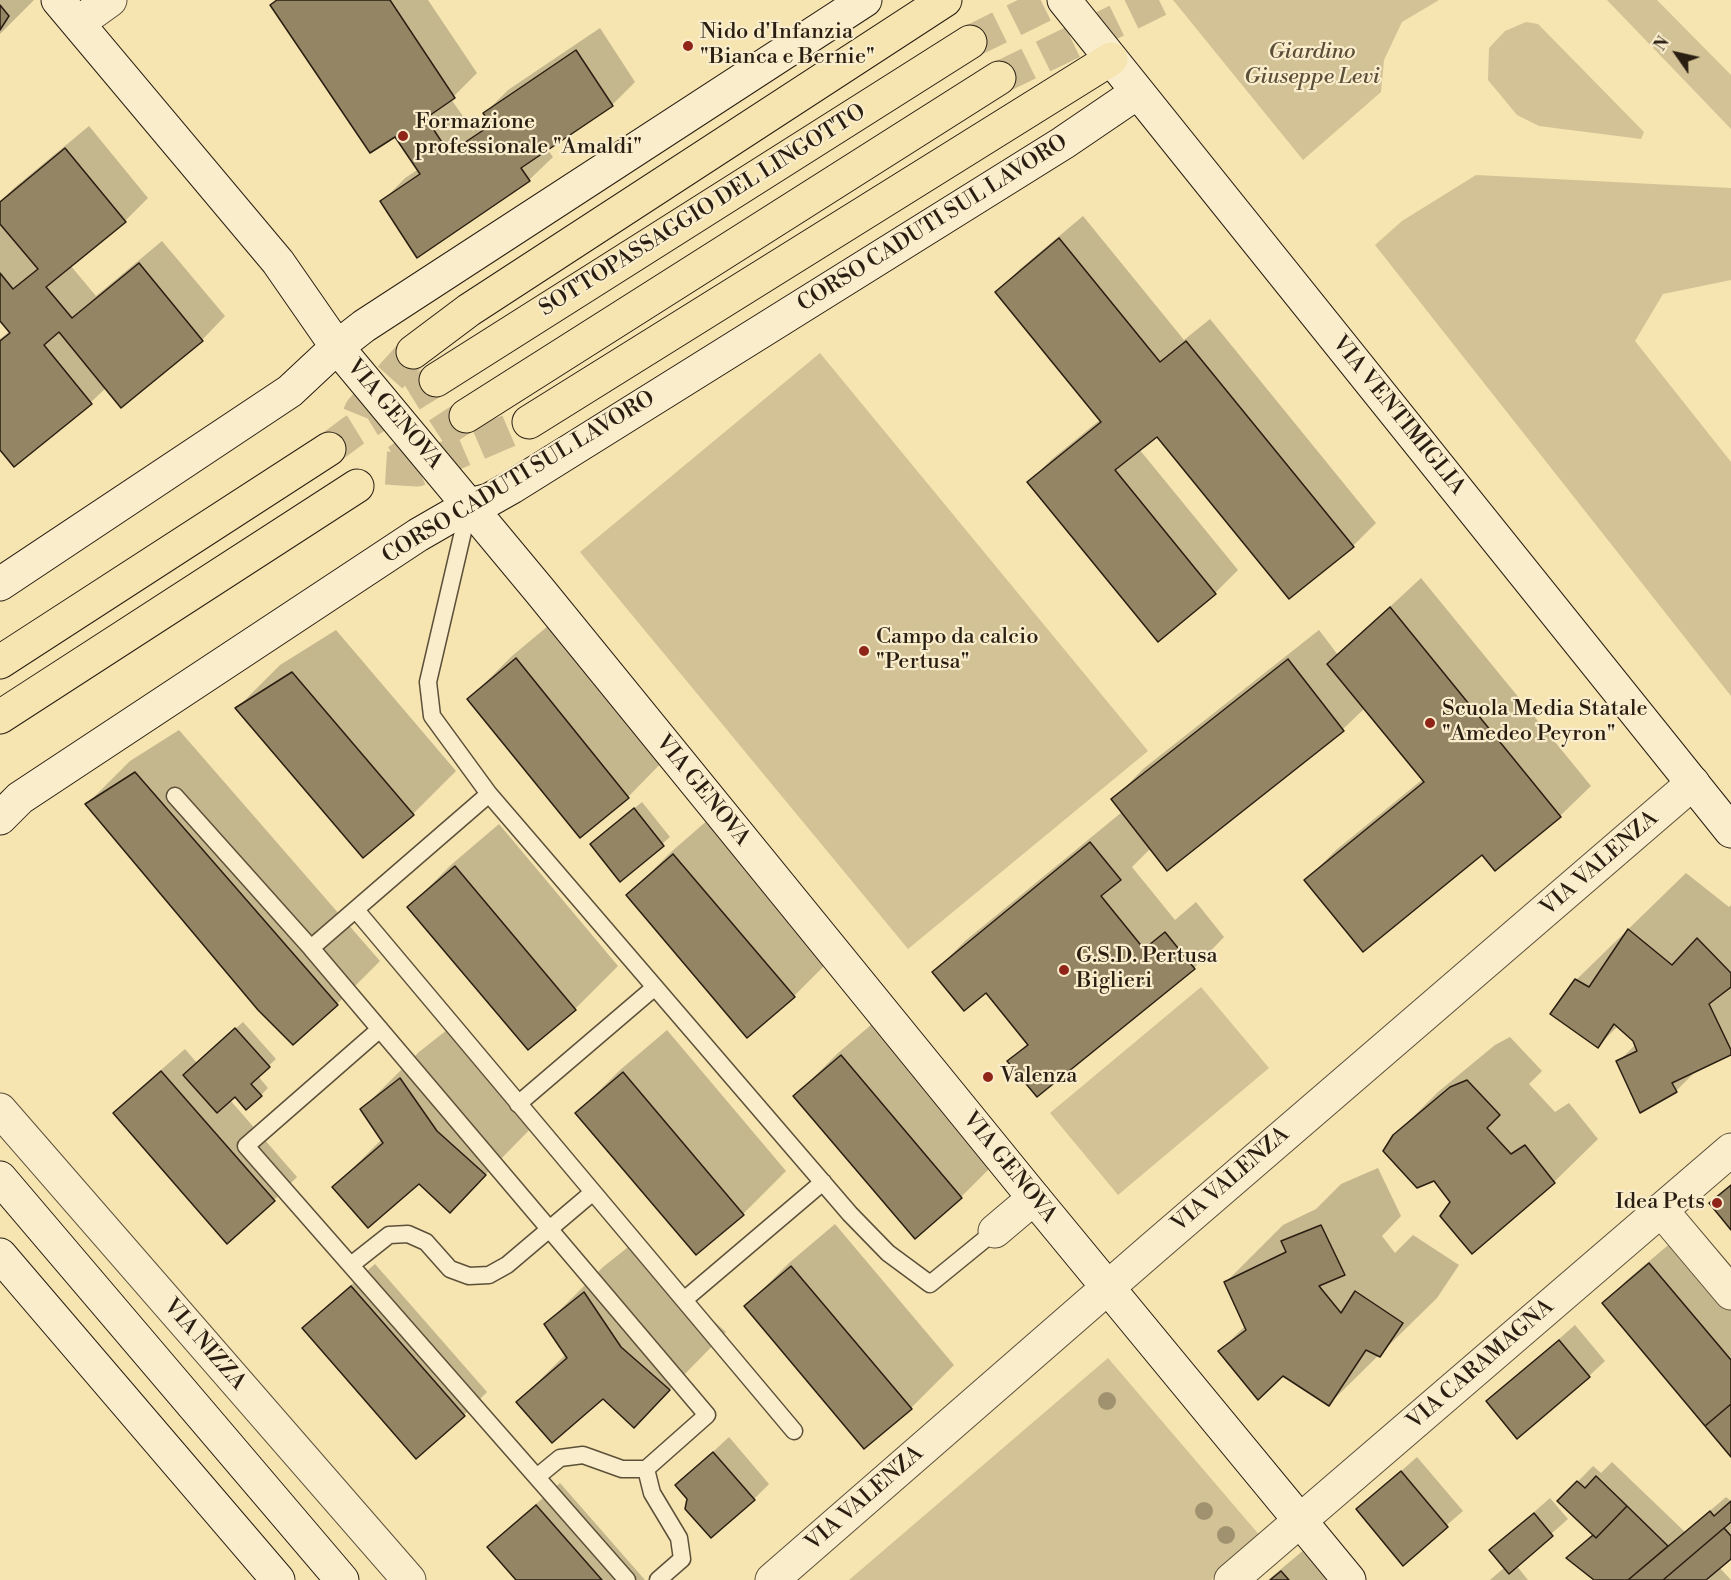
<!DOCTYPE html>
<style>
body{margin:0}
#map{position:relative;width:1731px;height:1580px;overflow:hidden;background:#f6e4b1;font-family:"Libre Bodoni",serif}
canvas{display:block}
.north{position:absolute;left:1647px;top:24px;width:60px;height:60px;-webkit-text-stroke:4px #f9edcc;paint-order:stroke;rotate:304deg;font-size:16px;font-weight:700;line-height:24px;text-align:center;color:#291e11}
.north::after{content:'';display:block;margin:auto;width:21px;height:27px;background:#291e11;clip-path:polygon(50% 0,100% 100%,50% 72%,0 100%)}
</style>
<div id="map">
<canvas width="1731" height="1580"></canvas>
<div class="north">N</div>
</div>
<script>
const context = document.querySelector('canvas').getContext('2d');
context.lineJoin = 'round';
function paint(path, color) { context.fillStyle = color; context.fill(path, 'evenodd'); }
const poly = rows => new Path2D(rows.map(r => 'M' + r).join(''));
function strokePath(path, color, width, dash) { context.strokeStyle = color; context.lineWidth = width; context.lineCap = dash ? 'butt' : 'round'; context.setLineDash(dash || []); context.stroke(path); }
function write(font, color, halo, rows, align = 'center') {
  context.font = font + ' "Libre Bodoni",serif'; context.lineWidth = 4.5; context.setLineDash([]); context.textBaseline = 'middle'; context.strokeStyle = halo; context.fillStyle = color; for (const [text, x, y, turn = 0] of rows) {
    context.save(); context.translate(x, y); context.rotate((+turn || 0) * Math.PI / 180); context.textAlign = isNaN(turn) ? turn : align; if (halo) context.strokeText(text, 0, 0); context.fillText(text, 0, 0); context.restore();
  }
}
const green = poly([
 [1173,0,1439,0,1402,22,1384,60,1381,92,1303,160],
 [1607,0,1657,0,1731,75,1731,129],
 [1526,22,1538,24,1644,132,1641,139,1539,126,1517,115,1488,80,1489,48,1505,31],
 [1476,175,1731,188,1731,280,1663,294,1635,341,1731,462,1731,696,1375,245,1402,221],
 [820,353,1148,751,908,949,580,552],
 [1201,987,1269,1068,1118,1195,1050,1113],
 [1108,1358,1261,1537,1211,1580,849,1580]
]);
const shadow = poly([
 [0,0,34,0,0,34],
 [277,0,428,0,477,73,451,99,473,131,489,120,485,113,508,90,600,28,635,82,612,105,547,149,553,157,529,180,418,255,382,202,405,178,419,169,395,135,272,5],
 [89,126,148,198,125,221,70,265,96,296,162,241,225,316,202,340,107,387,91,402,15,465,0,448,0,339,10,331,0,319,0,202,14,188],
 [1083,216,1184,340,1210,319,1376,523,1353,546,1157,435,1139,449,1238,570,1215,593,1029,482,1052,459,1101,419,997,292,1020,269],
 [1421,578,1591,786,1560,816,1495,869,1482,853,1306,880,1336,850,1423,779,1365,708,1343,729,1167,869,1151,848,1132,867,1175,920,1196,902,1224,937,1194,968,1009,1061,1028,1043,986,991,934,972,965,941,1122,812,1113,800,1143,769,1319,630,1338,655],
 [560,616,671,753,628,797,580,836,469,699,512,656],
 [336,630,456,771,413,814,237,708,280,665],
 [179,730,380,961,337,1004,87,804,130,761],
 [642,802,670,837,620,880,599,837],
 [717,812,837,953,794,996,628,895,671,852],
 [499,824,618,966,575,1009,529,1048,409,907,452,864],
 [1686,873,1729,907,1731,905,1731,1053,1698,1069,1676,1091,1618,1062,1636,1044,1618,1026,1598,1046,1553,1014,1576,980],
 [885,1013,1004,1154,961,1197,795,1096,838,1053],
 [243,1022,276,1059,258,1076,268,1088,261,1095,235,1095,230,1100,297,1177,274,1200,115,1114,138,1090,185,1049,197,1063],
 [457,1022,494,1074,542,1117,450,1211,420,1182,334,1187,382,1139,362,1109,419,1052],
 [667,1030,786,1171,743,1214,577,1113,620,1070],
 [1510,1037,1542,1071,1529,1084,1555,1112,1569,1103,1598,1139,1554,1182,1472,1251,1452,1202,1434,1180,1394,1136,1438,1092,1495,1045],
 [1378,1168,1401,1216,1382,1236,1395,1253,1413,1235,1459,1265,1437,1298,1329,1404,1283,1374,1220,1351,1245,1326,1226,1282,1283,1225,1316,1209,1341,1184],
 [835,1224,954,1365,911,1408,865,1447,746,1306,789,1263],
 [642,1236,678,1289,726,1332,634,1426,603,1397,518,1402,566,1354,546,1324,603,1267],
 [1673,1241,1731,1310,1731,1454,1604,1303,1627,1280],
 [375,1264,487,1392,464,1415,304,1328,328,1305],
 [1575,1325,1605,1361,1589,1376,1488,1401],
 [729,1437,769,1484,754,1499,689,1498,677,1485],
 [1417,1457,1463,1511,1403,1563,1358,1509],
 [1612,1462,1685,1532,1726,1497,1731,1501,1731,1557,1719,1567,1731,1580,1597,1580,1568,1558,1594,1534,1559,1501,1593,1466,1601,1473],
 [560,1483,645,1580,518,1580,489,1547,513,1524],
 [1550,1498,1568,1519,1516,1565,1528,1580,1490,1580,1505,1567,1491,1550],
 [1305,1549,1331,1580,1268,1580]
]);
const building = poly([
 [277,0,390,0,455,98,426,118,449,153,491,125,483,113,576,50,613,106,521,168,530,181,417,258,380,201,420,174,395,137,370,153,270,5,277,0],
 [0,5,9,16,0,30,0,5],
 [65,148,126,222,46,287,72,318,139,263,203,341,121,408,59,332,44,345,92,404,14,467,0,450,0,341,10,333,0,321,0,273,13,289,38,269,0,224,0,202,65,148],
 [1059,238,1160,362,1186,341,1354,547,1289,599,1157,437,1115,470,1216,594,1158,642,1027,482,1101,422,995,292,1059,238],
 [1390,607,1561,817,1495,871,1482,855,1363,952,1304,880,1424,782,1327,664,1390,607],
 [516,658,629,798,580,838,467,699,516,658],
 [1288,659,1344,731,1167,871,1111,799,1288,659],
 [292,672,414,815,363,858,235,708,292,672],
 [135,772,338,1005,293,1045,258,1010,85,804,135,772],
 [634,808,664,846,620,882,590,844,634,808],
 [1090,842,1121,880,1101,896,1144,949,1165,932,1195,969,1037,1097,1007,1061,1028,1045,986,993,964,1011,932,972,1090,842],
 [673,854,795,997,747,1038,626,895,673,854],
 [455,866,576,1010,528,1050,407,907,455,866],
 [1628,929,1672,965,1697,938,1731,973,1731,987,1709,1004,1731,1050,1731,1055,1672,1083,1677,1092,1640,1113,1616,1061,1637,1051,1633,1041,1614,1024,1598,1048,1550,1014,1575,979,1589,987,1628,929],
 [235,1028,270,1067,251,1084,262,1096,246,1110,235,1097,217,1113,183,1075,235,1028],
 [841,1055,962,1198,915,1239,793,1096,841,1055],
 [161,1071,275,1201,227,1244,113,1113,161,1071],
 [623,1072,744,1215,696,1255,575,1113,623,1072],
 [400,1078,437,1131,486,1175,450,1213,419,1184,368,1228,332,1187,383,1143,360,1109,400,1078],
 [1467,1080,1500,1115,1487,1128,1511,1154,1525,1145,1555,1183,1472,1254,1440,1216,1450,1202,1434,1181,1417,1188,1383,1151,1393,1135,1450,1087,1467,1080],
 [1731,1185,1731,1230,1709,1203,1731,1185],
 [1321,1225,1345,1275,1319,1286,1341,1313,1355,1291,1403,1323,1380,1357,1366,1350,1329,1406,1283,1376,1258,1400,1218,1351,1246,1330,1224,1282,1286,1252,1281,1241,1321,1225],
 [1649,1263,1731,1360,1731,1404,1705,1426,1602,1303,1649,1263],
 [791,1266,912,1409,864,1449,744,1306,791,1266],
 [351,1286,465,1416,416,1459,302,1328,351,1286],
 [584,1292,621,1347,670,1390,634,1428,603,1399,552,1443,516,1402,567,1358,544,1324,584,1292],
 [1559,1340,1590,1377,1517,1439,1486,1401,1559,1340],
 [1731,1404,1731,1457,1705,1426,1731,1404],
 [713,1452,755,1500,711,1538,685,1509,687,1499,675,1485,713,1452],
 [1401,1471,1448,1527,1403,1566,1356,1509,1401,1471],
 [1596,1476,1627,1506,1596,1538,1557,1501,1577,1481,1585,1488,1596,1476],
 [1731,1501,1731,1522,1663,1580,1628,1580,1710,1511,1714,1516,1731,1501],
 [536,1505,602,1580,516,1580,487,1547,536,1505],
 [1627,1506,1668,1546,1628,1580,1594,1580,1566,1558,1593,1535,1596,1538,1627,1506],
 [1534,1513,1553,1536,1509,1574,1489,1550,1534,1513],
 [1724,1528,1731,1536,1731,1559,1706,1580,1663,1580,1724,1528],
 [1281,1571,1289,1580,1270,1580,1281,1571]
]);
const primaryTunnel = poly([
 [970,42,1055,0],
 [999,78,1159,0],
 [359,415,361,410,413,352],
 [329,449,353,431,436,380],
 [397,461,466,416],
 [386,468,417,470,529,422]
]);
const lane = poly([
 [469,506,428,682,432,716,489,794],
 [175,796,311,948,707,1415,646,1469,652,1493,679,1538,682,1559,658,1580],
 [356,910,794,1431],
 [311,948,489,794,850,1214,888,1253,930,1284,995,1231],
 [380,1029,246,1146,627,1580],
 [518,1104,655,987],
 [351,1265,389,1235,408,1234,426,1242,450,1269,469,1276,489,1275,507,1265,592,1193],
 [684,1300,823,1182],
 [538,1476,560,1458,583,1455,622,1469,646,1469]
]);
const street = poly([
 [78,23,110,0],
 [0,1110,409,1580],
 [1661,1210,1731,1293],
 [995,1231,1034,1198],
 [772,1580,1152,1249,1693,783],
 [1231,1580,1731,1150]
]);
const secondary = poly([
 [58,0,278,262,337,347,540,591,1034,1198,1349,1580],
 [1064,0,1731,831],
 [0,584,290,391,337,347,364,326,865,0],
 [0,818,20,798,418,535,470,505,489,500,512,487,1063,143,1138,92],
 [0,1178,342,1580],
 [0,1255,278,1580]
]);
const primary = poly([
 [413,352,469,310,945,0],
 [436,380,970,42],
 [466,416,999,78],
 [529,422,1111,59],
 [0,662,329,449],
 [0,717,357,486]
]);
const trees = [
 [1107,1401],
 [1204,1511],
 [1226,1535]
];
const markers = [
 [688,46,6,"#8f2418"],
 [403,136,6,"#8f2418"],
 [864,651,6,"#8f2418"],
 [1430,723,6,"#8f2418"],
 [1064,970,6,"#8f2418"],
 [988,1077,6,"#8f2418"],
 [1717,1203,6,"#8f2418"]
];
const poiNames = [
 ["Nido d'Infanzia",700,33],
 ["\"Bianca e Bernie\"",700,58],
 ["Formazione",415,123],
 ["professionale \"Amaldi\"",415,148],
 ["Campo da calcio",876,638],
 ["\"Pertusa\"",876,663],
 ["Scuola Media Statale",1442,710],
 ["\"Amedeo Peyron\"",1442,735],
 ["G.S.D. Pertusa",1076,957],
 ["Biglieri",1076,982],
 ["Valenza",1000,1077],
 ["Idea Pets",1705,1203,"right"]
];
const parkNames = [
 ["Giardino",1312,53],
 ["Giuseppe Levi",1312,78]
];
const streetNames = [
 ["SOTTOPASSAGGIO DEL LINGOTTO",703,211,-32],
 ["CORSO CADUTI SUL LAVORO",933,224,-32],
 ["VIA GENOVA",394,415,50],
 ["VIA VENTIMIGLIA",1398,416,51],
 ["CORSO CADUTI SUL LAVORO",519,478,-31],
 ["VIA GENOVA",702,791,51],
 ["VIA VALENZA",1600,864,-41],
 ["VIA GENOVA",1009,1168,51],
 ["VIA VALENZA",1231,1180,-41],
 ["VIA NIZZA",204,1345,49],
 ["VIA CARAMAGNA",1481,1365,-41],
 ["VIA VALENZA",865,1499,-41]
];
paint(green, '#d3c296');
paint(shadow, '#0003');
paint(building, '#948564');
strokePath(building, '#291e11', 1.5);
strokePath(primaryTunnel, '#cdbc91', 33, [33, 16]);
strokePath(lane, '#5c5039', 19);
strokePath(street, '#5c5039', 35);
strokePath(secondary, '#291e11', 35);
strokePath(primary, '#291e11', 35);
strokePath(lane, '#f9edcc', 16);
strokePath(street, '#f9edcc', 33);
strokePath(secondary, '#f9edcc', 33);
strokePath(primary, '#f6e4b1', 33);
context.fillStyle = '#a1926f';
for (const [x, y] of trees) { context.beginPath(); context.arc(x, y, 9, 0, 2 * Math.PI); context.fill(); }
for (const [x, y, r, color] of markers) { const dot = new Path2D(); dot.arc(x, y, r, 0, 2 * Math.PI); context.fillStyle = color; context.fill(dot); strokePath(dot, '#f9edcc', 2); }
write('22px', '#291e11', '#f9edcc', poiNames, 'left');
write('italic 22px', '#5c4f39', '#f9edcc', parkNames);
write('22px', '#291e11', '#f9edcc', streetNames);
</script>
